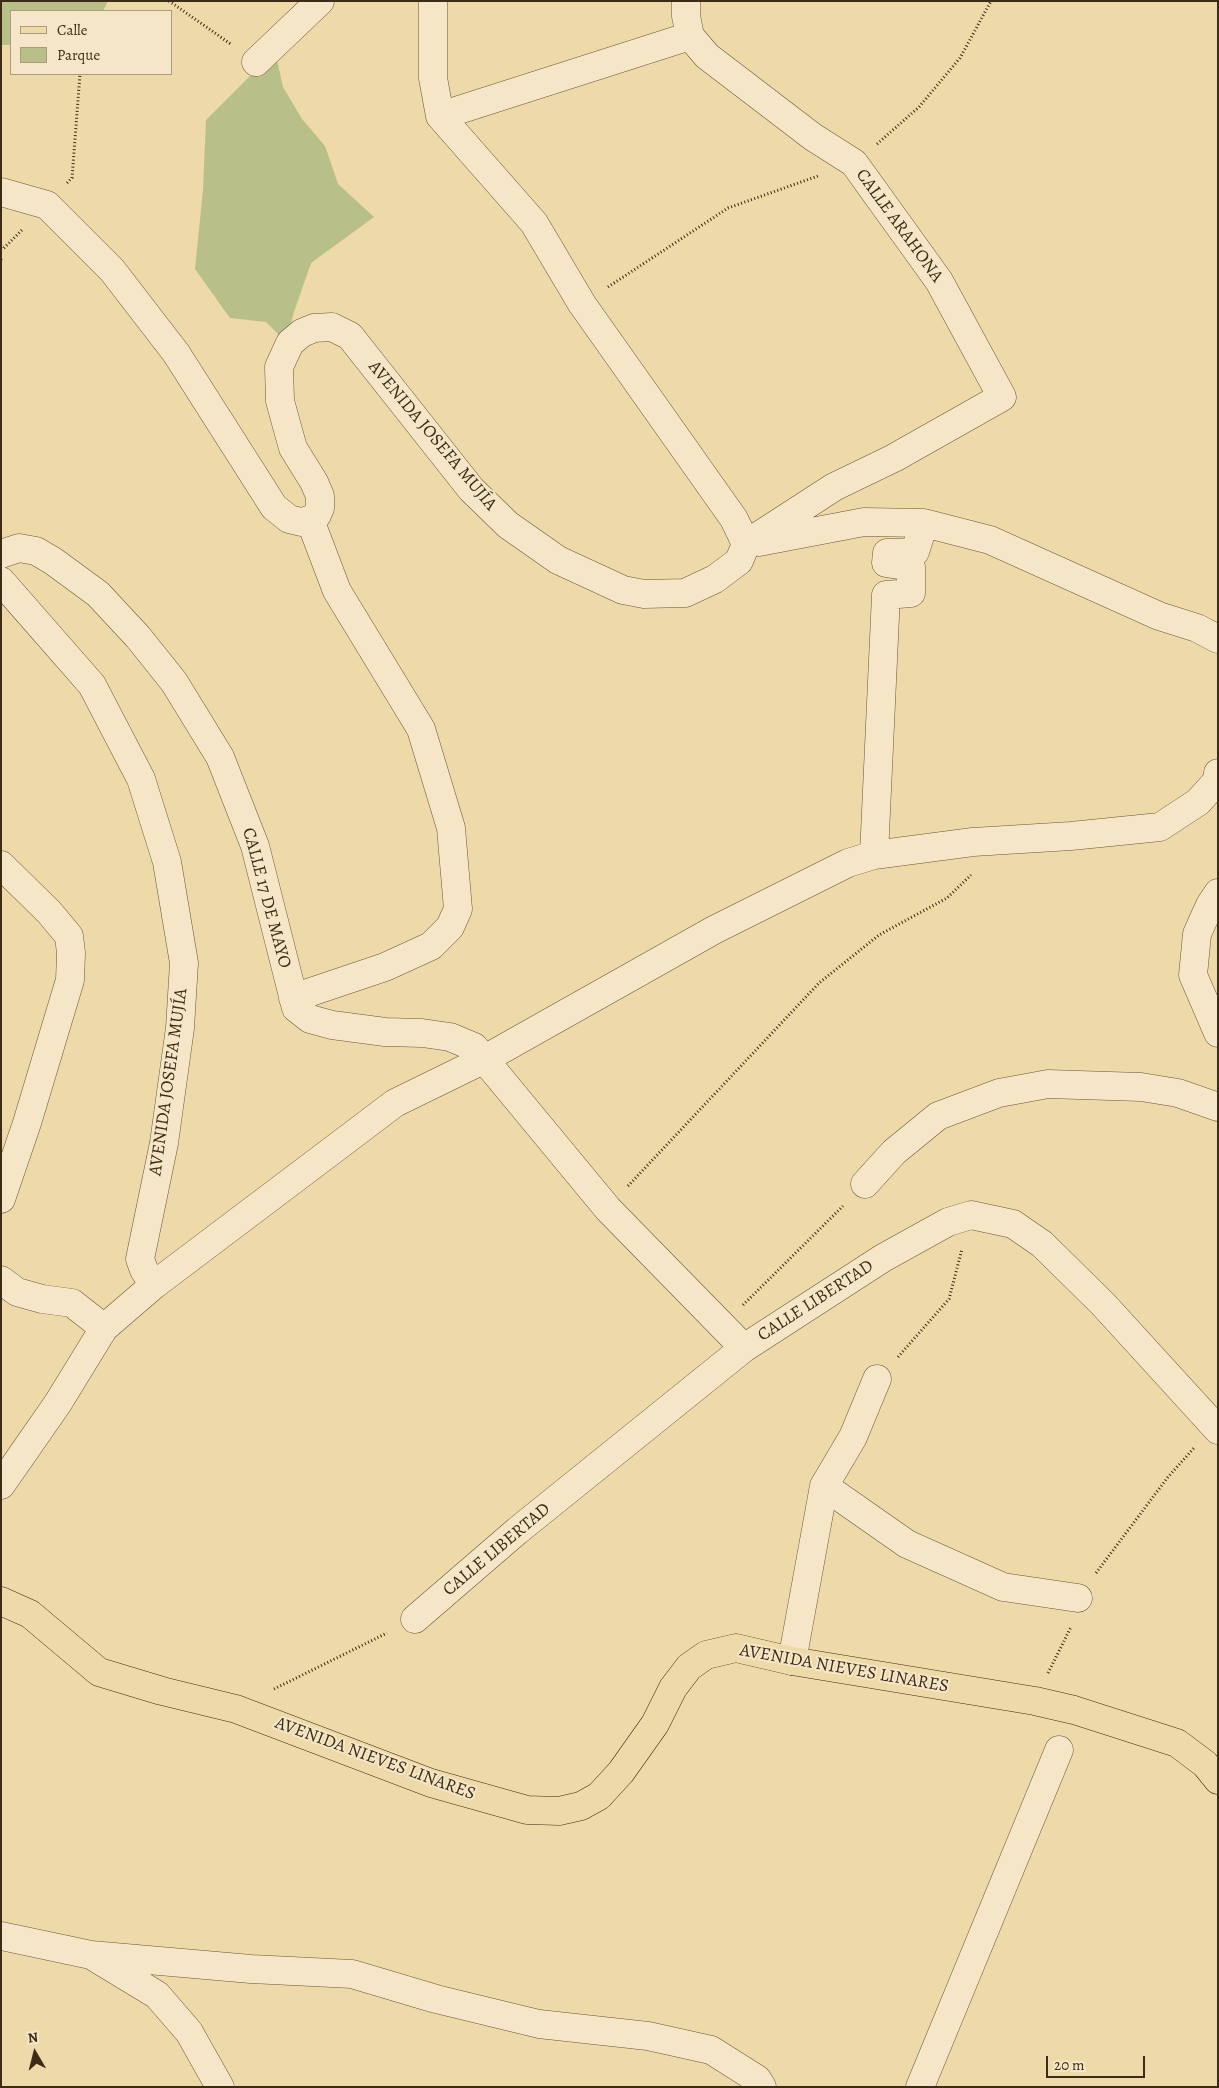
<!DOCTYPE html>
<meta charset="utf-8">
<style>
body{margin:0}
#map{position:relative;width:1219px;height:2088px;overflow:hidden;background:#eed9a8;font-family:Alegreya,serif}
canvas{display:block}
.frame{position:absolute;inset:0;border:2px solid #3c2c15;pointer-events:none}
.legend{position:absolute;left:10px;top:10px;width:162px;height:65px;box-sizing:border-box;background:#f4e6c6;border:1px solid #aa9c7f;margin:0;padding:6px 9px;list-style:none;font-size:15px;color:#3c2c15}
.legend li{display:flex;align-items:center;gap:10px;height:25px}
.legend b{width:25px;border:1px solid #aa9c7f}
.north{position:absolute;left:10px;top:2028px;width:50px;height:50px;-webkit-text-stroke:4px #f4e6c6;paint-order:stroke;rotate:352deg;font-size:14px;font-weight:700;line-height:20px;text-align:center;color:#3c2c15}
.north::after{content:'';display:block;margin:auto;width:18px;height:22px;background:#3c2c15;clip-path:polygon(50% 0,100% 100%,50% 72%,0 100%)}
.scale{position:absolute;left:1046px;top:2056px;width:99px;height:22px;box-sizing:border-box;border:2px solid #3c2c15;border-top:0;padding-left:6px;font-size:15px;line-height:18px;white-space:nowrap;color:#3c2c15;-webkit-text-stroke:4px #f4e6c6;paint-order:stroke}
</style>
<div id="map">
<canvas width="1219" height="2088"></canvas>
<div class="frame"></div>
<ul class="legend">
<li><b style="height:6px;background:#eed9a8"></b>Calle</li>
<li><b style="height:14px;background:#b8bf88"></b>Parque</li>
</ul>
<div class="north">N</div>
<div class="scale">20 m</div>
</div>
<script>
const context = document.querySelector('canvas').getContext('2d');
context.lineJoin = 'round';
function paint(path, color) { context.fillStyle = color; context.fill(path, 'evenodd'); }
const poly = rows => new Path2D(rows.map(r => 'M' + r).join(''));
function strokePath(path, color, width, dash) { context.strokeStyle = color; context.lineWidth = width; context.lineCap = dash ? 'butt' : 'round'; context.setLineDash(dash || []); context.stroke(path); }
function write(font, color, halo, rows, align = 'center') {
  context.font = font + ' Alegreya,serif'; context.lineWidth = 4; context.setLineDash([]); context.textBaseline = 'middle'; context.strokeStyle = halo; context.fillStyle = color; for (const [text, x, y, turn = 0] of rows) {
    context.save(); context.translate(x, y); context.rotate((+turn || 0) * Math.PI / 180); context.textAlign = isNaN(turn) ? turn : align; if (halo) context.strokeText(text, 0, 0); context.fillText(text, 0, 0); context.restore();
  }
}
const green = poly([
 [1,1,108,1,103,11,11,11,11,45,1,45],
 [275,51,283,87,302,119,325,146,338,184,374,217,311,263,294,312,286,342,266,322,230,318,195,269,203,190,206,120]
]);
const path = poly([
 [169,1,232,45],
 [877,144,919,107,960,58,991,1],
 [67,183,72,178,80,74],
 [1,248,3,249,23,229],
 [1,259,1,261],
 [608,287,728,208,818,176],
 [628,1186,819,983,879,935,947,898,971,875],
 [743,1305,843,1206],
 [898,1357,949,1299,962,1249],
 [1096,1573,1168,1477,1194,1448],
 [1048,1673,1071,1627],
 [274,1689,387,1633]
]);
const minor = poly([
 [686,1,686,16,690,36,707,56,813,137,854,163,939,281,1002,397,894,458,834,487,746,544],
 [256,62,320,1],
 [440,116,690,36],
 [1,192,47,205,112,270,176,353,274,507,289,519,301,522,310,520,317,515,320,508,320,496,314,482,293,448,280,401,279,367,290,343,302,333,314,328,332,327,350,336,471,489,508,525,558,560,623,590,644,594,685,593,715,579,739,561,746,544,734,519,582,304,534,223,440,116,433,78,433,1],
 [759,542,864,522,924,523,990,540,1159,616,1197,628,1218,639],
 [1,554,19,548,36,551,53,561,98,594,138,637,174,682,220,757,255,846,296,1008,310,1019,332,1025,385,1032,422,1033,450,1037,474,1047,608,1209,744,1348],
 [1,581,92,685,141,779,167,862,184,963,180,1028,164,1143,140,1259,144,1270,154,1285,104,1328,58,1403,1,1485],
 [874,855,886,595,911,593,911,567,886,563,887,553,915,552,924,523],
 [1,865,49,912,69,936,71,953,70,980,27,1123,1,1199],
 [1218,893,1210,905,1197,934,1193,975,1218,1033],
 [293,998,385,967,431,946,450,927,458,909,451,828,421,729,337,591,310,520],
 [865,1184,894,1152,938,1116,999,1093,1048,1084,1141,1087,1178,1093,1218,1107],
 [1,1280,17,1292,42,1299,72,1303,104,1328],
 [154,1285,395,1103,483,1060,714,930,848,863,874,855,973,842,1071,836,1160,827,1198,802,1217,781,1218,773],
 [824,1486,907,1544,1003,1587,1078,1598],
 [415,1619,517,1531,744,1348,883,1258,948,1222,971,1215,1013,1224,1042,1244,1103,1304,1218,1430],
 [792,1661,824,1486,853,1437,877,1379],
 [1,1936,91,1955,251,1969,352,1974,436,1999,539,2024,648,2036,711,2050,757,2079,762,2087],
 [96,1958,157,1995,189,2032,220,2087],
 [920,2087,1059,1750]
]);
const major = poly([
 [1,1601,30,1614,99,1672,162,1691,236,1709,431,1783,527,1810,559,1811,581,1806,599,1796,621,1772,655,1724,673,1688,689,1667,706,1655,736,1648,792,1661,1035,1701,1074,1710,1177,1743,1205,1764,1218,1780]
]);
const streetNames = [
 ["CALLE ARAHONA",899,226,54],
 ["AVENIDA JOSEFA MUJÍA",432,436,50],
 ["CALLE 17 DE MAYO",266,898,75],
 ["AVENIDA JOSEFA MUJÍA",169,1082,-82],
 ["CALLE LIBERTAD",816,1301,-33],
 ["CALLE LIBERTAD",497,1550,-40],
 ["AVENIDA NIEVES LINARES",844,1669,10],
 ["AVENIDA NIEVES LINARES",375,1759,20]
];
paint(green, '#b8bf88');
strokePath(minor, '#68573a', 29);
strokePath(major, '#3c2c15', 29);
strokePath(path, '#3c2c15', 3, [1, 2.5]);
strokePath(minor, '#f4e6c6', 28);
strokePath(major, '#eed9a8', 28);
write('18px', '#3c2c15', '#f4e6c6', streetNames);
</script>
